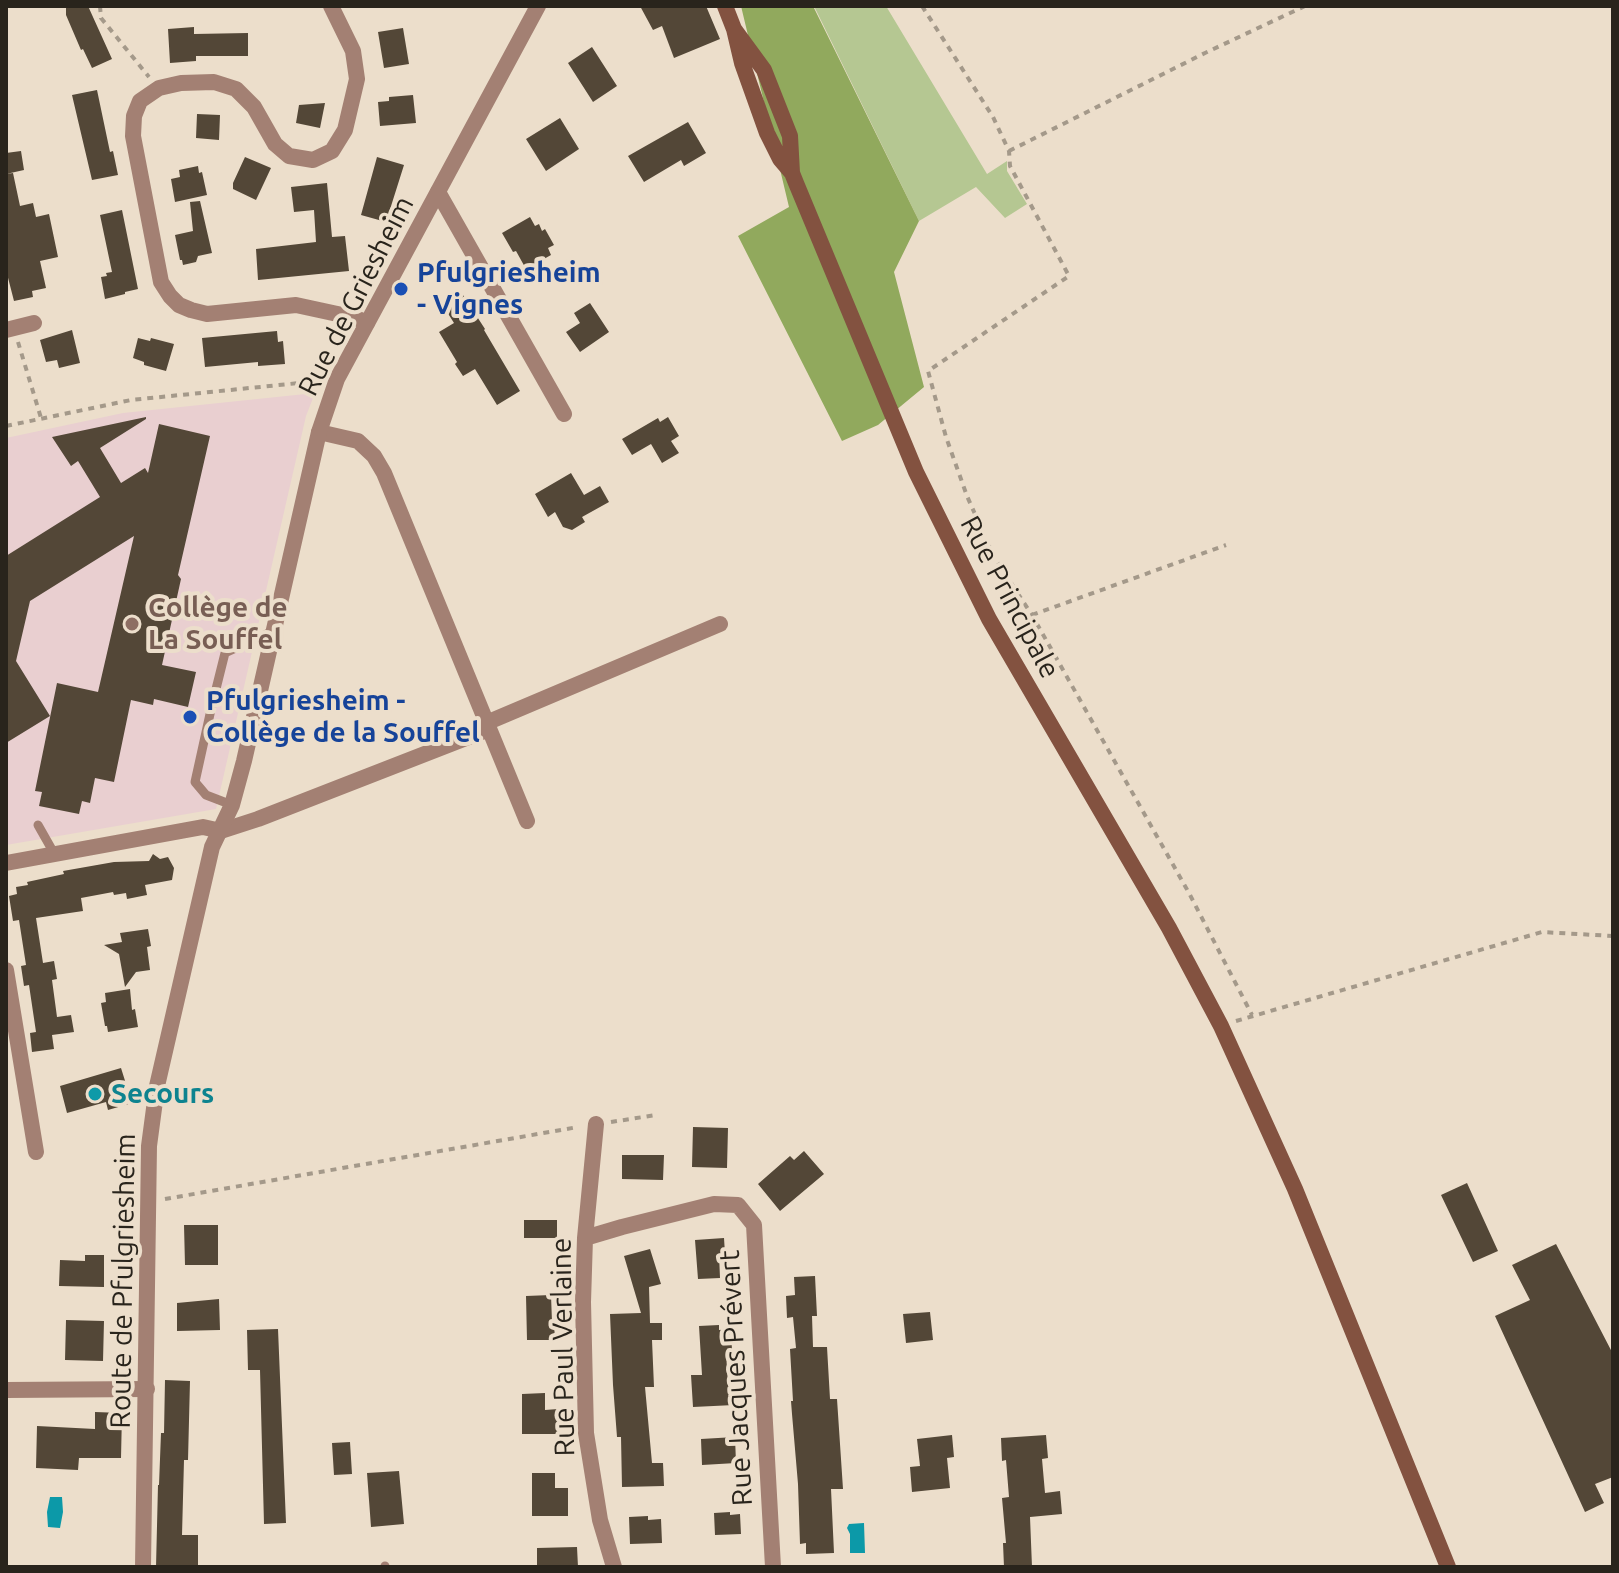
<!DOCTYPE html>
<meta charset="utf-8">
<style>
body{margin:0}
#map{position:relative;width:1619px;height:1573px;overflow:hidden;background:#ecdecb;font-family:Ubuntu,sans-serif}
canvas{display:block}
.frame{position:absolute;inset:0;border:8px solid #29241c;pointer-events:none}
</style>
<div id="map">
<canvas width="1619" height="1573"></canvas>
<div class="frame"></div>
</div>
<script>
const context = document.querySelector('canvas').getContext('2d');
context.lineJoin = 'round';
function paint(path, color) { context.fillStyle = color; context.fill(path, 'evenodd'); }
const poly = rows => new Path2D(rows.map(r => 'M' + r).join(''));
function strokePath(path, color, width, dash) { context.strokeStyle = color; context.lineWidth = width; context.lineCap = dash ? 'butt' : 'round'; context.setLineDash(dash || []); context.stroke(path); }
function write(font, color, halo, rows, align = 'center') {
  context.font = font + ' Ubuntu,sans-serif'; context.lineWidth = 8; context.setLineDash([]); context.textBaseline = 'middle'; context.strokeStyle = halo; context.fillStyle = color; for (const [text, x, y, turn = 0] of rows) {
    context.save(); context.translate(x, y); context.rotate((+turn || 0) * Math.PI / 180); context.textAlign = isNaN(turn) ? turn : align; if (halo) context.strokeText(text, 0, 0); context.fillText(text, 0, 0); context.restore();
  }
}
const education = poly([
 [315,393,306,416,216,809,6,845,6,438,123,413]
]);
const green = poly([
 [814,6,886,6,987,174,1007,161,1007,171,1027,204,1005,218,976,187,919,221]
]);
const forest = poly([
 [741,6,813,6,919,221,894,272,924,387,878,425,842,441,738,236,789,207]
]);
const water = poly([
 [50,1497,62,1497,63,1512,60,1528,48,1527,47,1512],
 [864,1523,865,1553,850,1553,850,1534,847,1528,849,1524]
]);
const building = poly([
 [66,6,88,6,112,59,92,68,83,49,81,50,66,15],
 [640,6,706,6,720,39,674,58,662,26,653,30],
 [194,27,194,34,248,33,248,56,196,56,196,61,170,63,168,29],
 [403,28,409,64,384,68,378,32],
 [592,47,617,86,593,102,568,63],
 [97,90,110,152,113,151,118,175,92,180,72,95],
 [413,95,416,123,380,126,378,102,389,101,389,97],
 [325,103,320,128,296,123,299,105],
 [197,114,220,115,219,140,196,138],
 [560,118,579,149,546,171,526,139],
 [688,122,706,153,684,166,681,160,644,182,628,156],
 [21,151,24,170,6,174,6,153],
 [245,157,271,168,256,200,233,189,233,183],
 [377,157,404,165,386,222,361,215],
 [198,166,199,173,202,172,207,195,175,202,171,179,180,177,179,170],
 [13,173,20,206,33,203,36,217,49,214,58,257,40,261,46,288,32,291,33,297,14,301,6,270,6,174],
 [327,183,332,237,345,236,349,271,258,280,256,249,316,242,314,210,294,212,291,187],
 [200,201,212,253,198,256,196,262,183,265,182,260,180,260,175,235,193,231,190,202],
 [122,210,138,289,125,292,125,294,105,299,101,277,107,276,106,273,112,272,100,215],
 [530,217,535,226,539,224,542,231,545,229,554,245,548,248,551,255,526,269,516,251,513,252,502,233],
 [461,292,485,329,484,330,520,391,497,405,475,369,463,376,455,364,457,362,439,332,454,323,442,304],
 [590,303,609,332,580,352,566,332,580,323,574,313],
 [72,330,80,363,59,368,57,360,46,362,40,340],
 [277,331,278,342,283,341,285,364,258,366,258,362,205,367,202,338],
 [138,338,150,341,151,338,174,344,166,371,144,365,144,362,133,358],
 [146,417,146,419,100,448,121,483,145,468,148,473,159,424,210,436,178,575,181,579,162,665,196,672,188,707,154,699,153,705,131,700,114,782,95,778,90,803,82,801,79,814,39,806,42,792,35,791,57,683,98,692,134,536,30,601,16,661,50,716,6,743,6,556,100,497,78,461,71,466,52,437],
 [668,417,679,436,671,441,679,453,662,463,651,444,632,455,622,439,658,418,660,422],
 [571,473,584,495,600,486,609,502,582,517,585,522,572,530,563,527,555,512,548,517,535,494],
 [153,854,160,859,168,857,174,868,172,880,145,885,147,895,127,899,126,893,114,895,113,892,81,898,83,911,36,918,43,963,54,961,57,979,52,980,57,1017,71,1015,74,1032,52,1035,54,1049,32,1052,30,1033,36,1032,29,985,24,986,21,966,26,965,19,920,13,921,9,896,17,894,16,887,28,885,27,882,64,874,63,871,114,862,149,861],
 [148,929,151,946,147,947,150,970,136,972,125,987,119,954,104,945,122,942,120,933],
 [130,989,132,1010,135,1009,138,1027,108,1032,107,1026,105,1026,101,1003,106,1002,105,993],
 [121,1068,132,1103,108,1110,106,1102,67,1113,60,1086],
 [693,1127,728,1128,727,1168,692,1167],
 [804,1151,824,1174,780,1211,758,1184,790,1156,794,1160],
 [622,1155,664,1155,663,1180,622,1179],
 [1467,1183,1498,1251,1473,1262,1441,1195],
 [524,1220,557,1220,557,1238,524,1238],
 [184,1225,218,1225,218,1265,185,1265],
 [724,1238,725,1254,719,1254,720,1278,698,1279,695,1240],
 [1556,1244,1613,1354,1613,1477,1595,1484,1604,1503,1585,1512,1495,1316,1530,1300,1512,1265],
 [650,1249,661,1284,649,1287,650,1323,662,1323,662,1340,652,1340,654,1387,645,1387,652,1463,663,1463,664,1486,622,1487,621,1437,617,1437,613,1385,610,1314,641,1313,624,1256],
 [85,1255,104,1255,104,1287,59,1286,60,1260,85,1261],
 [815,1276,817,1316,812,1316,813,1347,827,1347,830,1399,837,1399,843,1489,831,1489,834,1553,806,1554,806,1543,800,1544,798,1484,792,1414,791,1401,793,1401,790,1349,796,1348,793,1317,787,1318,786,1296,795,1295,794,1277],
 [551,1295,552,1322,554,1322,555,1340,527,1340,526,1296],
 [219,1299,220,1330,177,1331,177,1303],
 [930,1312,933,1340,906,1343,903,1314],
 [66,1320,104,1321,103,1361,65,1360],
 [719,1325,719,1330,731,1329,732,1351,726,1352,728,1386,733,1386,734,1405,693,1407,691,1375,702,1375,699,1326],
 [278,1329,286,1523,264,1524,260,1370,248,1370,247,1330],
 [165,1380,190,1381,188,1460,184,1460,182,1535,198,1535,198,1567,156,1567,158,1485,159,1485,161,1433,164,1433],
 [545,1393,545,1410,558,1409,558,1434,522,1434,522,1394],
 [95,1412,122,1413,121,1458,79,1458,78,1470,36,1468,37,1426,95,1429],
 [952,1435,954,1457,947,1458,950,1488,912,1492,910,1467,920,1466,917,1439],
 [1046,1435,1048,1458,1042,1459,1045,1493,1060,1491,1062,1514,1030,1517,1032,1567,1004,1567,1003,1543,1006,1543,1002,1498,1009,1497,1006,1460,1002,1461,1001,1438],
 [735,1437,736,1463,702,1465,701,1439],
 [350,1442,352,1474,334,1475,332,1443],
 [399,1471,404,1524,371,1527,367,1473],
 [532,1473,555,1473,555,1488,568,1488,568,1516,532,1516],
 [730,1512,730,1515,740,1514,741,1534,715,1535,714,1513],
 [648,1516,648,1520,661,1519,662,1543,630,1544,629,1517],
 [577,1547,578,1567,537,1567,537,1548]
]);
const path = poly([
 [100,6,101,18,149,77],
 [922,6,993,117,1009,151,1010,166,1069,276,928,371,946,437,967,496,994,557,1032,615,1189,893,1252,1015],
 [1009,151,1205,53,1305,6],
 [18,342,41,418],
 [6,426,131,400,319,381],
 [1032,615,1226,545],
 [1236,1021,1542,932,1613,936],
 [611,1122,656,1115],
 [165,1199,578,1127]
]);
const service = poly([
 [232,805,206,795,195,782,212,705,225,653,273,631],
 [38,825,55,855],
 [385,1567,385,1566]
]);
const minor = poly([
 [331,6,353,51,357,79,345,130,332,151,313,160,289,156,275,144,254,107,236,89,214,82,181,83,159,88,140,101,134,116,133,136,161,282,170,296,179,305,191,310,207,314,296,305,356,318,367,323],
 [438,192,564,414],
 [6,330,34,323],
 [319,432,358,441,374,456,384,473,527,821],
 [486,723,720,624],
 [6,863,203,827,221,831,258,819,489,729],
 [6,970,36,1152],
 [596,1124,585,1238,583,1302,586,1433,600,1520,614,1567],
 [585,1238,622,1227,714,1204,738,1205,754,1225,773,1567],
 [6,1390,147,1389]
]);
const tertiary = poly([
 [143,1567,149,1146,157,1086,212,847,232,805,244,761,319,432,337,379,538,6]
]);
const secondary = poly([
 [725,6,734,29,742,63,767,133,780,159,792,173],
 [734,29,764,70,790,136,792,173,796,183,916,472,989,619,1169,928,1221,1026,1295,1189,1448,1567]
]);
const markers = [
 [401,289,8,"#1a4fb4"],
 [132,624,8,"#8d6e63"],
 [190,717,8,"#1a4fb4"],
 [95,1094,8,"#0f9aa8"]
];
const transitNames = [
 ["Pfulgriesheim",417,273],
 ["- Vignes",417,305],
 ["Pfulgriesheim -",206,701],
 ["Collège de la Souffel",206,733]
];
const streetNames = [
 ["Rue de Griesheim",356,296,-63],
 ["Rue Principale",1010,597,62],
 ["Route de Pfulgriesheim",123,1281,-89],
 ["Rue Paul Verlaine",563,1347,-91],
 ["Rue Jacques Prévert",736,1378,-93]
];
const educationNames = [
 ["Collège de",148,608],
 ["La Souffel",148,640]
];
const cultureNames = [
 ["Secours",111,1094]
];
paint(education, '#e9cfd0');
paint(green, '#b5c792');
paint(forest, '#91a95d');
paint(water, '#0c99a8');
paint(building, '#534737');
strokePath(path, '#a4998a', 4, [6, 6]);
strokePath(service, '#a38073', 9);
strokePath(minor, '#a38073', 16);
strokePath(tertiary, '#a38073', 16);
strokePath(secondary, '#835240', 16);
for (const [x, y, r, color] of markers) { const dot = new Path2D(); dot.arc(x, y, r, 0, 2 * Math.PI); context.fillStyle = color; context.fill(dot); strokePath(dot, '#ecdecb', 3); }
write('bold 28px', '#164399', '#ecdecb', transitNames, 'left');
write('28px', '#29241c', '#ecdecb', streetNames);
write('bold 28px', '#785e54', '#ecdecb', educationNames, 'left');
write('bold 28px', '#0d838f', '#ecdecb', cultureNames, 'left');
</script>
